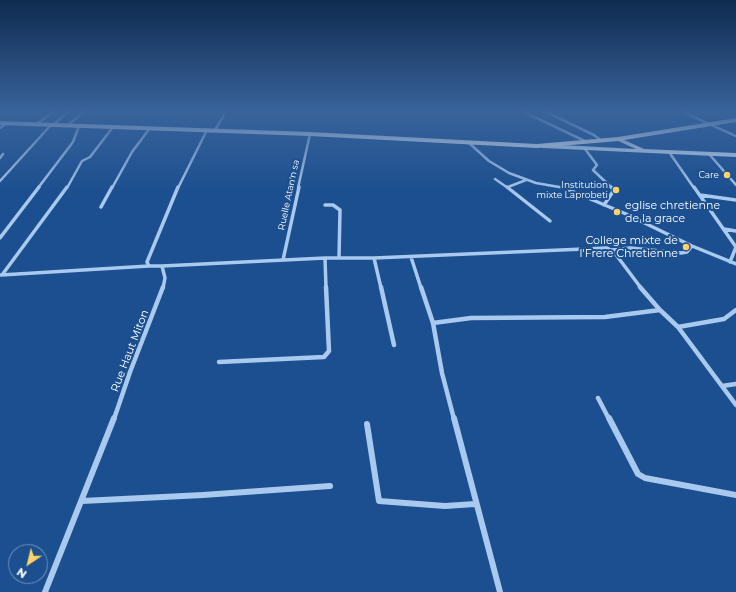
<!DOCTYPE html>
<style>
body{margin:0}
#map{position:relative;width:736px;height:592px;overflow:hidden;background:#1b4f8f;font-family:Montserrat,sans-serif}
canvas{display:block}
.north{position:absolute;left:8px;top:544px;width:40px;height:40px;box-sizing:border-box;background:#1b4f8f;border:1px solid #7695bc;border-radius:50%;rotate:215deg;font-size:11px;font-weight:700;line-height:16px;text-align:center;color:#fff}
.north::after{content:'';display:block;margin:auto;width:14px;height:18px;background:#ffd166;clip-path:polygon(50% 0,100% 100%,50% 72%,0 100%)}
</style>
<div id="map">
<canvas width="736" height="592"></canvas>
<div class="north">N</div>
</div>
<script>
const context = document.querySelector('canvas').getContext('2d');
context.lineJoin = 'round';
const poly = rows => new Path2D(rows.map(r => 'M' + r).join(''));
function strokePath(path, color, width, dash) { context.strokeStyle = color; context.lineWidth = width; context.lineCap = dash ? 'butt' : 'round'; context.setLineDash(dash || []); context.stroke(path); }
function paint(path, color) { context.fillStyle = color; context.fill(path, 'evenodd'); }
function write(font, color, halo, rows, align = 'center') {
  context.font = font + ' Montserrat,sans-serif'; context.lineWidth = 4; context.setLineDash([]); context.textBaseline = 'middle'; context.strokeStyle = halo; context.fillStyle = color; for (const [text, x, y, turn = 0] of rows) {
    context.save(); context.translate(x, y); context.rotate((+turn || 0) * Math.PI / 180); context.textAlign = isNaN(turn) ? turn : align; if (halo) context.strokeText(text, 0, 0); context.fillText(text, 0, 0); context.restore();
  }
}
const minorFar3 = poly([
 [524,112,587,142],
 [546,112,594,135,602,141],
 [683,112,736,136],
 [37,124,53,112],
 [53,125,68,112],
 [68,125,84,112],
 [0,128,7,123],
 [215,130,226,112],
 [469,143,489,161,509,173,536,183,565,188],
 [585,149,597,165,593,170,612,188],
 [669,152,694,188],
 [709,154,736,185],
 [0,158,3,154],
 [495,179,508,188],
 [0,181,51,125],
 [508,187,526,180],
 [38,188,73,142,79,126],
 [67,188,82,161,90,157,113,127],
 [112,188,132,152,150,128],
 [178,188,207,130],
 [298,188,310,134]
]);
const minorFar2 = poly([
 [507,187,550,221],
 [562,187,626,214,692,246,736,264],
 [694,187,736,247,730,262],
 [700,195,736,200],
 [325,205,333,205,340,210,339,258],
 [604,205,614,190,611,187],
 [101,207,112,187],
 [724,229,736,231],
 [0,238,39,187],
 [611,250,630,248,681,253,687,252,692,246],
 [411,257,421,288],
 [325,258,326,288],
 [374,258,381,288],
 [283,260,299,187],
 [162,266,325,258,374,258,607,248,614,252,641,288],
 [1,275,149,266],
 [2,275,67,187],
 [163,288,165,278,162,266,149,266,147,262,178,187]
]);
const minorFar1 = poly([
 [381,287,394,345],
 [421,287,433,323,442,373,454,419],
 [640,287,660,310,678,327],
 [736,310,724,319,678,327,736,405],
 [433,323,471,318,605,317,660,310],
 [219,362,324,357,329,351,326,287],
 [722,386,736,384],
 [598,398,609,419],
 [114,419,130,372,163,287]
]);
const minor = poly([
 [454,418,500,592],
 [609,418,638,474,645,478,736,495],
 [367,424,379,501,445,506,475,504],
 [82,501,203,495,330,486],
 [45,592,114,418]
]);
const secondary = poly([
 [616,138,620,138,644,149,736,153,736,157,543,148,540,146,543,144,636,149,616,140,616,138]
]);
const primary = poly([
 [736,118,736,122,618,141,537,148,310,136,0,125,0,121,310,132,537,144,618,137,736,118]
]);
const markers = [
 [727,175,4,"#ffd166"],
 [616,190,4,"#ffd166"],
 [617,212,4,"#ffd166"],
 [686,247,4,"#ffd166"]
];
const farPoinames = [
 ["Care",719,175],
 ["Institution",608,185],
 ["mixte Laprobeti",608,195]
];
const farStreetnames = [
 ["Ruelle Atan'n sa",289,195,-78]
];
const poiNames = [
 ["eglise chretienne",625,206],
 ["de la grace",625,219],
 ["College mixte de",678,241,"right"],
 ["l'Frere Chretienne",678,254,"right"]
];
const streetNames = [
 ["Rue Haut Miton",130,351,-69]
];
strokePath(minorFar3, '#a9c9ee', 2.5);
strokePath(minorFar2, '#a9c9ee', 3.5);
strokePath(minorFar1, '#a9c9ee', 4.5);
strokePath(minor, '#a9c9ee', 6);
paint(secondary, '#d6e6fa');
paint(primary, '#f0f6ff');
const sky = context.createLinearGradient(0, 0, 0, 195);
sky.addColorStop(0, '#0f2b4f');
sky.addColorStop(0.57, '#39639b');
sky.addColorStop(1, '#39639b00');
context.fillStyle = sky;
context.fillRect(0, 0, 736, 195);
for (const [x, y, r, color] of markers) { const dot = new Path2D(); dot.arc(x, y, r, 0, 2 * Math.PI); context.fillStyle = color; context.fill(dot); strokePath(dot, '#1b4f8f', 1.5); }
write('9px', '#fff', '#1b4f8f', farPoinames, 'right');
write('9px', '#fff', '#1b4f8f', farStreetnames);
write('11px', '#fff', '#1b4f8f', poiNames, 'left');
write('11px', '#fff', '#1b4f8f', streetNames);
</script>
